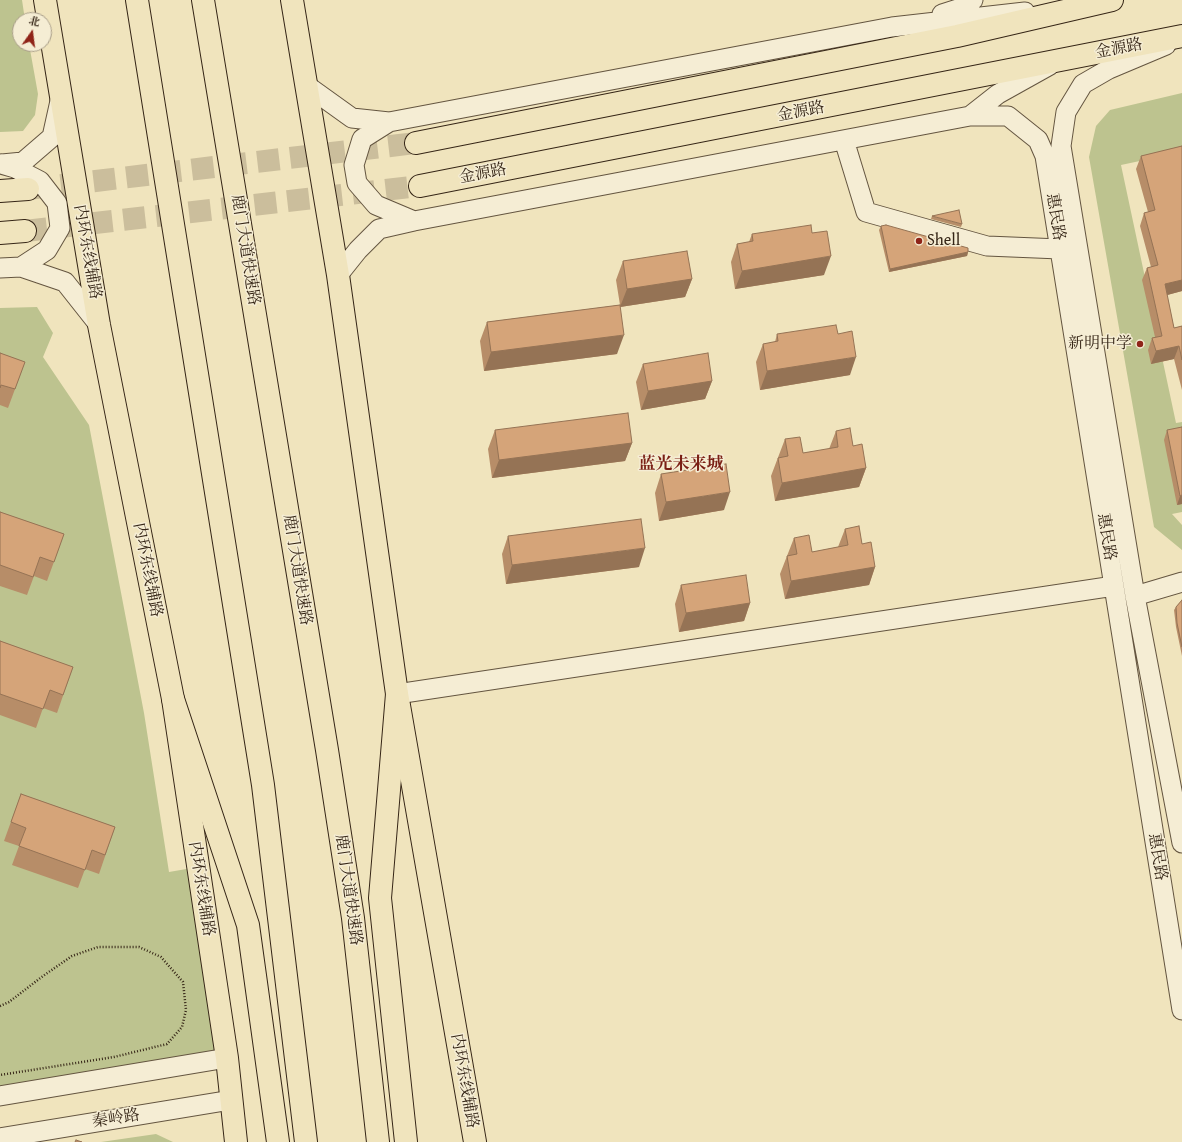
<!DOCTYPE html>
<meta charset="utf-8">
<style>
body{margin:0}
#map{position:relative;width:1182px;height:1142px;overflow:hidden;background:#f0e4bd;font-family:"Gentium Book Plus","Noto Serif SC",serif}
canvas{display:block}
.north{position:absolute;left:12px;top:12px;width:40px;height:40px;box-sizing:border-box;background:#f5edd4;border:1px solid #a89d88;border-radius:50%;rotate:14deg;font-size:11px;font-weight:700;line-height:16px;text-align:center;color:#352516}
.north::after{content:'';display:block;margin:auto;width:14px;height:18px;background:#8f2418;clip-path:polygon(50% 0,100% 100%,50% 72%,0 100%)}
</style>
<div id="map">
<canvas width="1182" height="1142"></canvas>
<div class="north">北</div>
</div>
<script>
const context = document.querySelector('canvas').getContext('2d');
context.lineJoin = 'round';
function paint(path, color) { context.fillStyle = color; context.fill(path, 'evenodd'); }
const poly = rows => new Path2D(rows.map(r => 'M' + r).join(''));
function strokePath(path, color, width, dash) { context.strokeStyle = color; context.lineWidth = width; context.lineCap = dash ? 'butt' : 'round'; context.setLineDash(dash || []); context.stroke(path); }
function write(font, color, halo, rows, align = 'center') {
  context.font = font + ' "Gentium Book Plus","Noto Serif SC",serif'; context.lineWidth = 3; context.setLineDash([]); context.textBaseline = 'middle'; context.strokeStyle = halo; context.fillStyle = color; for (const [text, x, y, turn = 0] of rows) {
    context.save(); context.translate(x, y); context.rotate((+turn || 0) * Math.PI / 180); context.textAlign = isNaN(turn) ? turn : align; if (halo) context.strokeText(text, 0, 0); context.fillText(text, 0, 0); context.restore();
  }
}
const green = poly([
 [0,0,22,0,25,20,20,20,20,44,29,44,38,94,35,115,23,131,0,132],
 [1182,93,1182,152,1121,165,1176,423,1182,422,1182,512,1172,514,1182,525,1182,550,1154,527,1089,157,1096,126,1110,110],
 [37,307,53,333,43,357,89,425,144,713,169,872,198,867,227,1058,0,1096,0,308],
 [156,1134,173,1142,101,1142]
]);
const majorTunnel = poly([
 [28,189,416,143],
 [25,231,420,186]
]);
const path = poly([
 [0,1006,9,1002,43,976,72,956,98,947,139,947,161,957,183,982,186,1010,182,1027,167,1044,114,1057,0,1075]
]);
const minor = poly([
 [942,14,964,7,973,0],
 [1166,45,1109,69,1083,84,1066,112,1061,146,1135,596,1182,843],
 [306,85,352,118,389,122,892,27,1025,12],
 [970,116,1008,116,1038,140,1045,156,1182,1010],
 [389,122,362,139,354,165,357,183,376,205,414,221],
 [844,140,866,212,987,246,1060,249],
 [1,164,15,168,40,181,57,203,60,228,47,250,21,267],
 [2,164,23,162,52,137,60,101],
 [0,268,21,267,65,282,99,325],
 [338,275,358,250,379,229,414,221,970,116,998,94,1050,65],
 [1135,596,1182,582],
 [397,694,1114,586],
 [0,1096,227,1058],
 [0,1138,231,1100]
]);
const major = poly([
 [45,0,99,325,173,699,227,1058,236,1142],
 [292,0,338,275,397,694,475,1142],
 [416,143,957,36,1112,0],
 [420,186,1182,36],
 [0,191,28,189],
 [0,233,25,231]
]);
const highway = poly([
 [137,0,263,785,306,1142],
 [203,0,327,750,353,918,378,1142],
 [397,694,380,898,406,1142],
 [173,699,248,925,278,1142]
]);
const wall = poly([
 [1182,146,1182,291,1167,295,1174,328,1182,326,1182,390,1174,359,1151,364,1148,350,1152,338,1155,337,1142,280,1147,268,1151,267,1140,226,1144,213,1148,212,1136,169,1141,156],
 [932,216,962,224,961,227,931,219],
 [881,226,968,252,967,256,889,272,879,230],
 [812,233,824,275,735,289,731,262,737,244,749,242,752,234],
 [623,261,692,279,685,297,620,307,617,354,484,371,480,341,487,322,620,305,616,280],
 [777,334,838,334,850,375,760,390,756,362,763,344,775,342],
 [0,353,25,362,8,408,0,405],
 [643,364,712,381,705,399,641,410,636,382],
 [1182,427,1182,504,1177,505,1164,440,1167,430],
 [495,430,632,443,625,461,492,478,488,449],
 [836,431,853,446,866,468,859,487,775,501,771,476,785,439,803,453,829,449],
 [661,474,724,510,659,521,655,493],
 [0,512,64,534,47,581,34,576,27,595,0,586],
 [845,529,862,544,875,567,869,585,785,599,780,574,794,538,812,552,838,547],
 [508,536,639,567,506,584,502,554],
 [681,585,750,603,744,621,679,632,675,604],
 [1182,600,1182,656,1176,627,1174,610,1176,607],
 [0,641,73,667,57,713,43,708,36,728,0,715],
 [21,794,115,827,99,874,85,869,78,888,12,865,19,846,4,841]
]);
const shadedWall = poly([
 [968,252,967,256,889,272,890,269],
 [831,256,824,275,735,289,742,271],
 [692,279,685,297,620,307,627,289],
 [1182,280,1182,291,1160,297,1165,284],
 [624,335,617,354,484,371,491,352],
 [1179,346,1174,359,1151,364,1156,351],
 [856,357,850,375,760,390,767,371],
 [712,381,705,399,641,410,648,391],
 [632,443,625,461,492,478,499,460],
 [866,468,859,487,775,501,782,483],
 [730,492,724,510,659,521,666,502],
 [1182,495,1182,504,1177,505,1180,496],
 [645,548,639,567,506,584,512,565],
 [875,567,869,585,785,599,791,581],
 [750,603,744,621,679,632,686,613]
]);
const building = poly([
 [1182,146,1182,280,1165,284,1174,328,1182,326,1182,360,1179,346,1156,351,1152,338,1162,336,1147,268,1158,265,1144,213,1155,210,1141,156,1182,146],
 [959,210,962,224,932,216,959,210],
 [811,225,812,233,827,231,831,256,742,271,737,244,753,241,752,234,811,225],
 [886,225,968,248,968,252,890,269,881,226,886,225],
 [687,251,692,279,627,289,623,261,687,251],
 [620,305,624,335,491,352,487,322,620,305],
 [836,325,838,334,852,331,856,357,767,371,763,344,778,341,777,334,836,325],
 [0,353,25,362,15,389,1,385,0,388,0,353],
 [708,353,712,381,648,391,643,364,708,353],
 [628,413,632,443,499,460,495,430,628,413],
 [1182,427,1182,495,1180,496,1167,430,1182,427],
 [850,428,853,446,862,444,866,468,782,483,778,458,788,456,785,439,800,437,803,453,838,447,836,431,850,428],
 [726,464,730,492,666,502,661,474,726,464],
 [0,512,64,534,54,562,40,557,33,577,0,565,0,512],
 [641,519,645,548,512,565,508,536,641,519],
 [859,526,862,544,871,542,875,567,791,581,787,556,797,554,794,538,809,535,812,552,848,545,845,529,859,526],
 [746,575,750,603,686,613,681,585,746,575],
 [1182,600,1182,647,1177,623,1176,607,1182,600],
 [0,641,73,667,63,695,50,690,43,709,0,694,0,641],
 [21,794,115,827,105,855,92,850,85,870,19,846,26,828,11,822,21,794],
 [76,1140,82,1142,75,1142,76,1140]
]);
const markers = [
 [919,241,4,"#8f2418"],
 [1140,344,4,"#8f2418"]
];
const streetNames = [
 ["金源路",1119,49,-11],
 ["金源路",801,112,-11],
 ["金源路",483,174,-11],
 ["惠民路",1055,217,81],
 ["鹿门大道快速路",245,250,81],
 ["内环东线辅路",87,252,80],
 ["惠民路",1106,537,81],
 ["内环东线辅路",147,570,79],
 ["鹿门大道快速路",297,570,81],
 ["惠民路",1157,857,81],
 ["内环东线辅路",201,889,81],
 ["鹿门大道快速路",348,890,82],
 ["内环东线辅路",464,1081,80],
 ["秦岭路",116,1119,-9]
];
const poiNames = [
 ["Shell",927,241],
 ["新明中学",1132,344,"right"]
];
const neighbourhoodNames = [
 ["蓝光未来城",681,465]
];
paint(green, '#bdc38f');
strokePath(majorTunnel, '#cbbe9c', 22, [22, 11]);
strokePath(minor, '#645540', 21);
strokePath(major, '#352516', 24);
strokePath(highway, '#352516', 24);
strokePath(path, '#352516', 2.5, [1, 2]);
strokePath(minor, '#f5edd4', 19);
strokePath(major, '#f0e4bd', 22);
strokePath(highway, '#f0e4bd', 22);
paint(wall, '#b78d68');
paint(shadedWall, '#957355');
paint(building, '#d5a479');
strokePath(building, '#957355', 1);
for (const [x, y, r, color] of markers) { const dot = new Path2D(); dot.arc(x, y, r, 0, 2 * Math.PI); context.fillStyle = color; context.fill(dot); strokePath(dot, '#f5edd4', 1.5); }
write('16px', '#352516', '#f5edd4', streetNames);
write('16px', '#352516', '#f5edd4', poiNames, 'left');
write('bold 17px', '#7a1f14', '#f5edd4', neighbourhoodNames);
</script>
